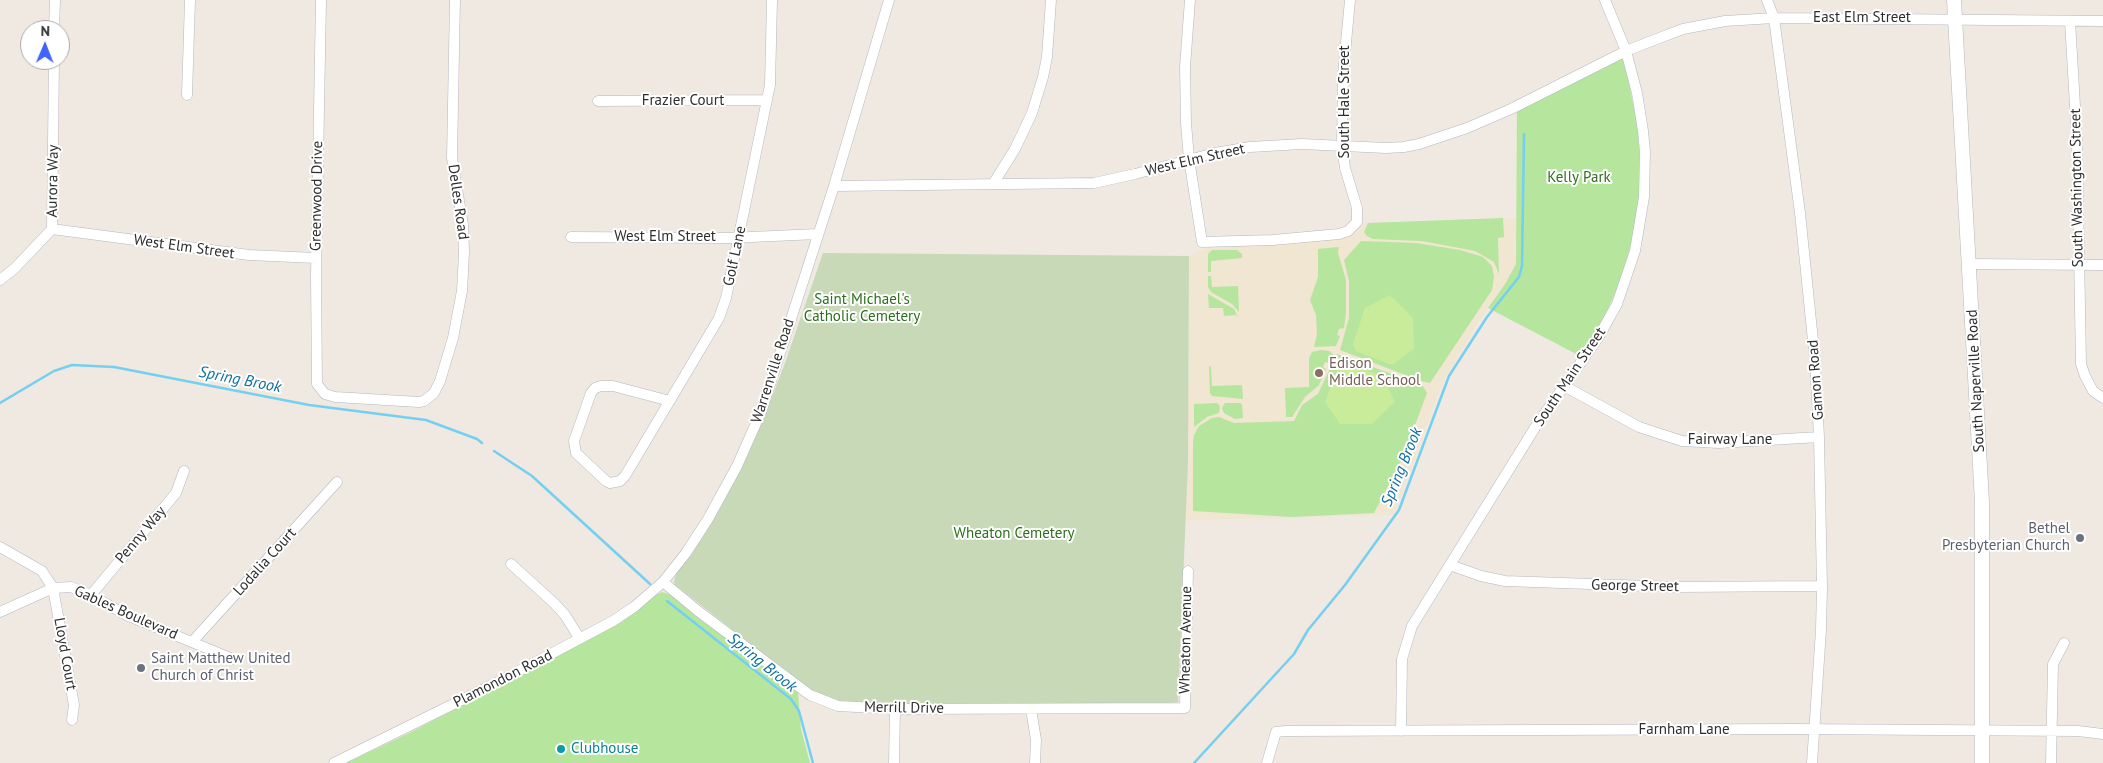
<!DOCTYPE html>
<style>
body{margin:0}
#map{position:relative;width:2103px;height:763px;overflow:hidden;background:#efe9e1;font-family:"PT Sans",sans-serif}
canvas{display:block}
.north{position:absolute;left:20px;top:20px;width:50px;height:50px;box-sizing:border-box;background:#fff;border:1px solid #ababab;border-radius:50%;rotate:1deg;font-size:14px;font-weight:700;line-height:20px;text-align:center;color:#2e2e2e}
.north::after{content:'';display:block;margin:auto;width:18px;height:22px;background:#4264fb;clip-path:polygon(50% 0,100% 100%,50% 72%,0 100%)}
</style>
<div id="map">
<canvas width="2103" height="763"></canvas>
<div class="north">N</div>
</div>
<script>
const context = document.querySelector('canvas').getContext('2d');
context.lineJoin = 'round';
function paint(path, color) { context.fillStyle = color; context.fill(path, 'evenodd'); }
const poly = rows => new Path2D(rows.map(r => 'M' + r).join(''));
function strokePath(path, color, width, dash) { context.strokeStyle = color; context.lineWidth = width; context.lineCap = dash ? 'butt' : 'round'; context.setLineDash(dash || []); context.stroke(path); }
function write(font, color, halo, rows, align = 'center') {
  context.font = font + ' "PT Sans",sans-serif'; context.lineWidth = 4; context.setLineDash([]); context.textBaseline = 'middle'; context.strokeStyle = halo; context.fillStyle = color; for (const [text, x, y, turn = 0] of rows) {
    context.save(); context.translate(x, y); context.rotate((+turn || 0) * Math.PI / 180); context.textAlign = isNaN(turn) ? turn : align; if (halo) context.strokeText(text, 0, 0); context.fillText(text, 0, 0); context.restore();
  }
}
const education = poly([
 [1517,218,1516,264,1505,284,1478,323,1442,383,1394,515,1185,520,1189,363,1189,256,1211,246,1283,243,1357,233,1364,223]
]);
const green = poly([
 [1623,56,1638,127,1641,180,1636,227,1620,282,1603,320,1582,357,1488,308,1505,284,1516,264,1517,111,1568,86],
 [1503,218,1504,237,1498,238,1499,274,1494,262,1475,251,1422,241,1373,239,1367,236,1364,232,1368,223],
 [1361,241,1416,243,1460,250,1483,257,1492,266,1494,277,1492,290,1430,383,1421,381,1340,350,1349,318,1349,281,1344,260],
 [1339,247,1338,253,1346,280,1346,313,1344,328,1339,329,1337,335,1340,336,1336,346,1314,347,1317,334,1316,315,1310,300,1318,277,1318,249],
 [1212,250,1237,250,1242,254,1242,258,1211,261,1211,272,1208,272,1208,254],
 [1208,276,1211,276,1212,287,1238,286,1239,312,1232,304,1211,292,1208,287],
 [1208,294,1234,309,1238,318,1236,315,1224,316,1223,308,1209,308],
 [1321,350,1329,351,1333,354,1329,363,1325,362,1323,367,1326,369,1319,385,1305,397,1292,417,1286,417,1285,388,1309,387,1309,358,1312,352],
 [1337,354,1422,385,1427,393,1403,457,1374,513,1292,517,1193,511,1193,443,1194,435,1199,426,1212,418,1219,417,1234,423,1294,421,1302,405,1318,394],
 [1211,366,1212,386,1242,385,1243,399,1212,396,1210,393,1209,367],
 [1217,403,1220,406,1219,413,1207,417,1194,427,1194,404],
 [1225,403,1241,403,1242,405,1243,418,1235,419,1224,413,1222,408],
 [662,592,672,595,798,692,801,729,810,763,346,763,407,734,584,642,622,621,656,595]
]);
const cemetery = poly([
 [823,253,1189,256,1188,462,1178,702,1130,706,882,704,836,701,820,695,806,687,675,585,674,582,676,573,702,538,728,492,761,425,785,363]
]);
const pitch = poly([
 [1390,295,1413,318,1414,349,1392,365,1356,351,1353,344,1365,308],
 [1346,363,1382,376,1395,402,1372,424,1340,424,1325,402,1339,366]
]);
const stream = poly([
 [0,403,54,371,72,365,114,367,309,405,426,420,477,439,482,443],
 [494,451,532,476,650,584],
 [667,601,791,699,799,711,813,763],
 [1194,763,1294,654,1308,630,1345,585,1399,510,1449,376,1487,317,1519,277,1522,266,1524,134]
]);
const minor = poly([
 [321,0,316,277,317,384,325,394,335,397,419,402,424,401,434,393,440,381,453,338,462,291,464,253,463,225,452,158,455,0],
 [1190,0,1185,67,1186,123,1189,159,1202,242,1273,240,1339,234,1348,231,1357,222,1357,208,1345,168,1342,145,1343,75,1350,0],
 [1767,0,1774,18,1800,213,1815,360,1819,437,1822,586,1821,630,1812,763],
 [2070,21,2077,140,2081,364,2085,376,2093,391,2103,398],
 [54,30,55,0],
 [187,95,190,0],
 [598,101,767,100],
 [993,184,1015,149,1032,113,1043,77,1047,57,1051,0],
 [834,186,1094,183,1135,174,1215,153,1250,147,1302,144,1386,148,1404,147,1419,144,1467,128,1511,109,1626,51,1654,40,1683,29,1725,21,1774,18,2103,21],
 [52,229,249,255,316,258],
 [571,237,729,238,818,234],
 [1969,264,2103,265],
 [0,280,15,268,52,229,54,60],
 [1564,386,1639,427,1682,441,1719,443,1819,437],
 [670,401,613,386,601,386,595,388,591,393,574,441,576,453,606,481,610,483,620,481,625,476,719,318,726,298,770,85,772,0],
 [0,547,42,571,53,588,71,587,91,595,126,615,233,659],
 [511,564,554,603,565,615,580,639],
 [1450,565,1481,576,1505,581,1676,587,1822,586],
 [663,582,698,611,810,695,838,706,895,709,1185,708,1188,571],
 [91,595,176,493,184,471],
 [0,612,53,588,74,705,72,720],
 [192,642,337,482],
 [1031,709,1036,740,1035,763],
 [1401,731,1402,659,1412,626,1536,426,1598,338,1617,304,1635,251,1644,197,1645,152,1643,131,1637,93,1626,51,1605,0],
 [334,763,498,682,613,621,634,607,663,582,686,553,708,519,737,466,761,412,834,186,889,0],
 [894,763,895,709],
 [1267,763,1276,732,1286,731,1794,729,2078,731,2103,734],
 [2051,763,2053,664,2064,643]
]);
const secondary = poly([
 [1954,0,1982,502,1982,763]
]);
const markers = [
 [1319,373,5,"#8d6e63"],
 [2080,538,5,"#6b7280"],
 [141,668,5,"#6b7280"],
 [561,749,5,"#0f9aa8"]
];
const streetNames = [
 ["East Elm Street",1862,18],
 ["Frazier Court",683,101],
 ["South Hale Street",1345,102,-90],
 ["West Elm Street",1195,160,-13],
 ["Aurora Way",53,181,-89],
 ["South Washington Street",2077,188,-91],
 ["Greenwood Drive",317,196,-89],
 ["Delles Road",458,202,82],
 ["West Elm Street",665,237],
 ["West Elm Street",184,247,8],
 ["Golf Lane",735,256,-78],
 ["Warrenville Road",773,371,-72],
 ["South Main Street",1570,377,-56],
 ["Gamon Road",1816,380,-94],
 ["South Naperville Road",1976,381,-93],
 ["Fairway Lane",1730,440],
 ["Penny Way",141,535,-50],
 ["Lodalia Court",265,562,-48],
 ["George Street",1635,586,1],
 ["Gables Boulevard",126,613,24],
 ["Wheaton Avenue",1186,640,-89],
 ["Lloyd Court",65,654,80],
 ["Plamondon Road",503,679,-27],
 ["Merrill Drive",904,708,1],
 ["Farnham Lane",1684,730]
];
const parkNames = [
 ["Kelly Park",1579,178],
 ["Saint Michael's",862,300],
 ["Catholic Cemetery",862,317],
 ["Wheaton Cemetery",1014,534]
];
const educationNames = [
 ["Edison",1329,364],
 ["Middle School",1329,381]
];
const worshipNames = [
 ["Bethel",2070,529],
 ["Presbyterian Church",2070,546],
 ["Saint Matthew United",151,659,"left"],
 ["Church of Christ",151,676,"left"]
];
const cultureNames = [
 ["Clubhouse",571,749]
];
const waterNames = [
 ["Spring Brook",240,380,11],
 ["Spring Brook",1402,467,-68],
 ["Spring Brook",762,663,39]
];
paint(education, '#f0e6d1');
paint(green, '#b6e59e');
paint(cemetery, '#c8d9b8');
paint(pitch, '#c9ec9a');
strokePath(stream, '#75cff0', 2.5);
strokePath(minor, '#b4b7c1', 11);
strokePath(secondary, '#b4b7c1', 15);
strokePath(minor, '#fff', 10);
strokePath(secondary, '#fff', 14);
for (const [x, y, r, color] of markers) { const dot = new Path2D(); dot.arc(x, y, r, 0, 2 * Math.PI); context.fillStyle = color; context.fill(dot); strokePath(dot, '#fff', 2); }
write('15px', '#2e2e2e', '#fff', streetNames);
write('15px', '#2c6e1b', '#fff', parkNames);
write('15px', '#785e54', '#fff', educationNames, 'left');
write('15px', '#5b616d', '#fff', worshipNames, 'right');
write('15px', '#0d838f', '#fff', cultureNames, 'left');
write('italic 16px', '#0d6fa3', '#fff', waterNames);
</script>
